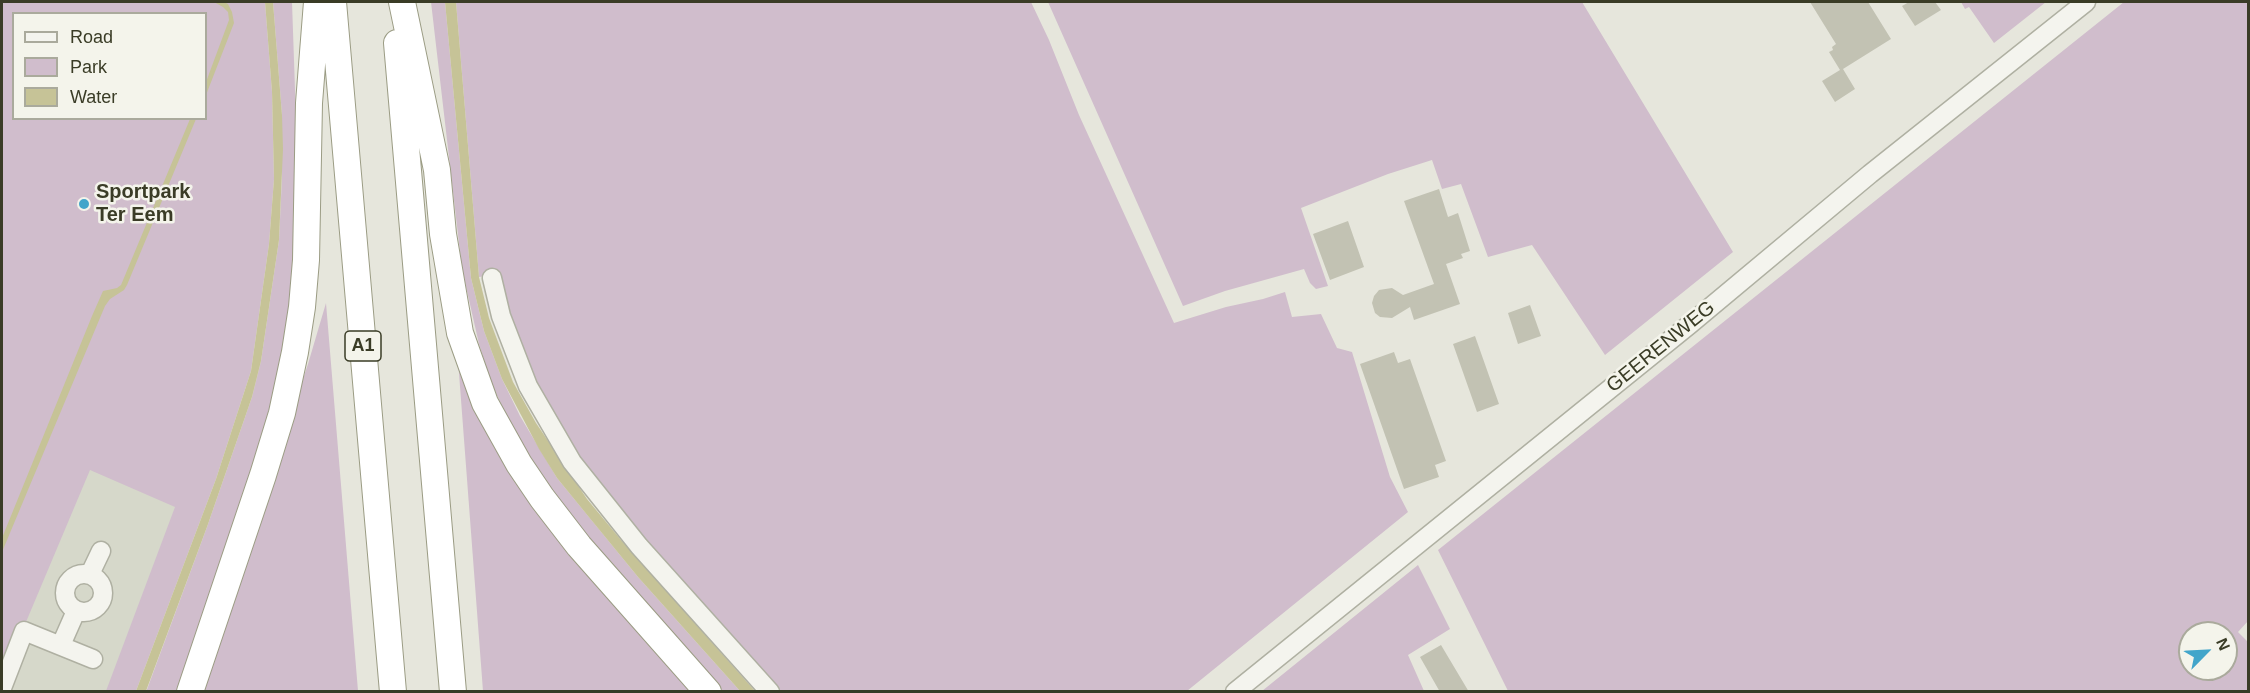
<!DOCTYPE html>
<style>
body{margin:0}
#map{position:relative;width:2250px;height:693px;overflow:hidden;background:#e6e6dc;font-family:Helvetica,sans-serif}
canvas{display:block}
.frame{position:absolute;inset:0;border:3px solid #3a3c26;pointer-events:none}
.legend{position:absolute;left:12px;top:12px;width:195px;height:108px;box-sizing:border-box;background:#f4f4eb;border:2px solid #aaaa9c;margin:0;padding:8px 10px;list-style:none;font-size:18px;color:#3a3c26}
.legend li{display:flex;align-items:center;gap:12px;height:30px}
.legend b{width:30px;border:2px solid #aaaa9c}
.north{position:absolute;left:2178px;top:621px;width:60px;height:60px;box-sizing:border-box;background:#f4f4eb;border:2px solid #aaaa9c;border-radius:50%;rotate:66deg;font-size:16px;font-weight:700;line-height:24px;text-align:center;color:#3a3c26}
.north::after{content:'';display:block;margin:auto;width:21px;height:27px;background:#42a5ca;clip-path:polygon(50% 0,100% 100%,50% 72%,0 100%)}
</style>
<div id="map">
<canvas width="2250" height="693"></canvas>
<div class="frame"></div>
<ul class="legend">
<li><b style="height:8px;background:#f4f4ee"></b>Road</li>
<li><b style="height:16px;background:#d0bdcc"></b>Park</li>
<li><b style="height:16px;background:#c6c397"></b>Water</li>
</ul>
<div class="north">N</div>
</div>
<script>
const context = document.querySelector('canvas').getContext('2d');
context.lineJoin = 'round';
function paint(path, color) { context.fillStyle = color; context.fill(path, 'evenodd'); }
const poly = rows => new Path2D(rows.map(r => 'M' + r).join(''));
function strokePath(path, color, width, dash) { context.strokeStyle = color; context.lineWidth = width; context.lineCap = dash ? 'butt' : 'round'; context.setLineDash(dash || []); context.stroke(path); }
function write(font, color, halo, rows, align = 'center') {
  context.font = font + ' Helvetica,sans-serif'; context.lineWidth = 5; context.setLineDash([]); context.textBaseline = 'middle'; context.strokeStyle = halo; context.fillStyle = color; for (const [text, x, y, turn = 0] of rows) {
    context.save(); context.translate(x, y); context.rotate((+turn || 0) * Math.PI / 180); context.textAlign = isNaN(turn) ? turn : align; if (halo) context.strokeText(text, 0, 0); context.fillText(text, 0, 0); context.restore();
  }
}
const built = poly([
 [90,437,200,484,125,691,2,692,2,649]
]);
const green = poly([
 [2,2,265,2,272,92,274,179,269,244,251,371,216,479,136,691,106,691,175,507,90,470,2,679],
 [14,14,206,14,206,118,14,118],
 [273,2,292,2,296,119,295,263,285,340,267,422,241,507,177,691,146,692,207,527,252,397,261,361,279,240,282,177,282,115],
 [431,2,445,2,471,278,484,331,502,379,520,416,557,478,638,577,740,691,723,691,616,572,569,515,536,468,504,411,491,382,479,344,462,269],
 [456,2,1031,2,1049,40,1079,115,1174,323,1226,307,1263,299,1285,292,1292,317,1321,314,1337,348,1352,352,1390,477,1408,512,1187,691,779,691,628,521,577,457,540,399,495,275,479,277],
 [1048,2,1582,2,1733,252,1605,355,1532,245,1488,257,1461,184,1442,189,1432,160,1388,174,1301,208,1328,286,1316,289,1310,283,1304,269,1225,291,1183,306],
 [1961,2,2046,2,1994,43,1969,7,1965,9],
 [2124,2,2248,2,2248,621,2238,632,2248,642,2248,691,1508,691,1438,550],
 [2190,633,2226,633,2226,669,2190,669],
 [326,303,358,691,198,692,308,364],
 [458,360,696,691,483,691],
 [1418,565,1450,629,1408,655,1424,691,1262,691]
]);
const water = poly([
 [214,2,224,2,228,4,232,12,234,23,206,95,206,82,229,20,228,12,223,7],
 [265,2,273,2,282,115,283,149,279,240,261,361,252,397,207,527,146,691,136,691,216,479,251,371,269,244,274,179,272,92],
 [445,2,456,2,479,277,489,318,513,382,536,423,587,499,621,540,755,691,740,691,638,577,588,516,557,478,539,449,502,379,484,331,471,278],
 [190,119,196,119,127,285,124,290,110,299,105,306,2,552,2,538,92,316,103,291,117,288,121,285]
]);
const building = poly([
 [1810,2,1868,2,1891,39,1843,69,1855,89,1835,102,1822,81,1840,70,1829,52,1833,50,1832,47,1836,44],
 [1909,2,1935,2,1941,10,1915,26,1902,6],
 [1439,189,1448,217,1458,213,1470,251,1461,254,1463,258,1446,264,1460,304,1414,320,1410,307,1392,318,1380,317,1375,313,1372,303,1374,296,1379,290,1392,288,1403,295,1434,284,1404,201],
 [1348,221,1364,267,1330,280,1313,234],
 [1530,305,1541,336,1518,344,1508,313],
 [1475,336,1499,404,1477,412,1453,344],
 [1394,352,1398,363,1410,359,1446,461,1435,465,1439,477,1404,489,1360,364],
 [1441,645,1469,692,1440,692,1420,657]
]);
const minor = poly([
 [492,278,501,316,528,386,572,462,639,546,770,692],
 '65 593a19 19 0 1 1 38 0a19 19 0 1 1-38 0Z',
 [90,574,101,551],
 [61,645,76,611],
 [2,688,24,631,93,659],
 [1235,692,1689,325,1870,174,2086,2]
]);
const highway = poly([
 [333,2,393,692],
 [402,2,437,170,443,234,460,333,485,403,519,464,542,498,579,546,708,692],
 [397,43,453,692],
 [190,692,263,475,282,413,295,352,302,307,306,260,309,103,317,2]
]);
const markers = [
 [84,204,6,"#42a5ca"]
];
const shields = [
 [363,346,36]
];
const shieldNames = [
 ["A1",363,346]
];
const poiNames = [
 ["Sportpark",96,192],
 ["Ter Eem",96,215]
];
const streetNames = [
 ["GEERENWEG",1661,347,-39]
];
paint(built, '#d6d8ca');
paint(green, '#d0bdcc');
paint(water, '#c6c397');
paint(building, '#c2c2b3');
strokePath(minor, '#afb0a2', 21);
strokePath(highway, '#9b9c84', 28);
strokePath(minor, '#f4f4ee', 18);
strokePath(highway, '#fff', 26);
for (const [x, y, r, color] of markers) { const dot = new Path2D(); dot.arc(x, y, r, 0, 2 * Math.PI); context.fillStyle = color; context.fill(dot); strokePath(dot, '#f4f4eb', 2); }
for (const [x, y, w] of shields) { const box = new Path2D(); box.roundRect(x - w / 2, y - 15, w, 30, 4.5); context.fillStyle = '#f4f4eb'; context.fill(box); strokePath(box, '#3a3c26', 1.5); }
write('bold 18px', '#3a3c26', null, shieldNames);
write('bold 20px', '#3a3c26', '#f4f4eb', poiNames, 'left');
write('20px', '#3a3c26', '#f4f4eb', streetNames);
</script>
